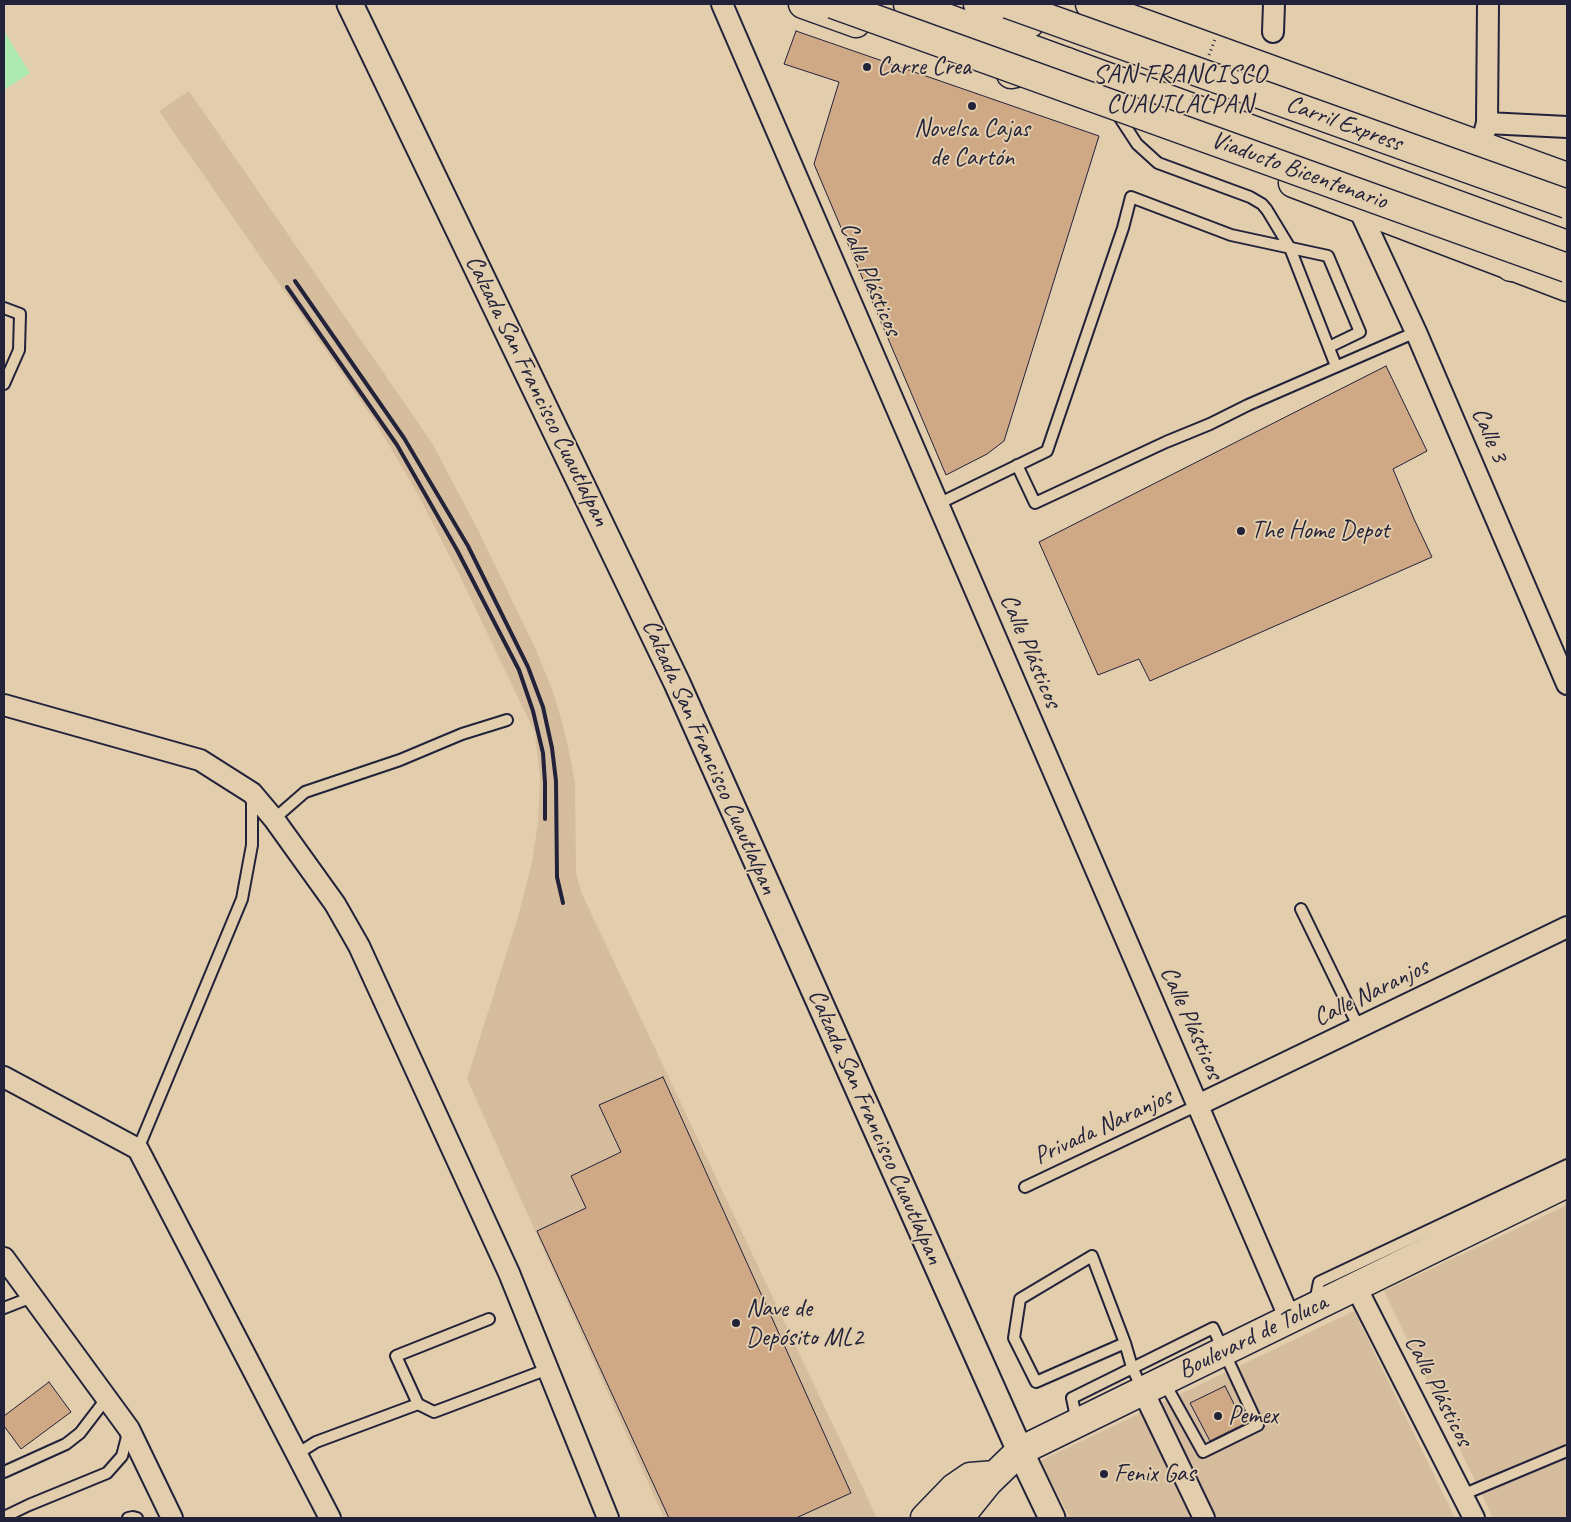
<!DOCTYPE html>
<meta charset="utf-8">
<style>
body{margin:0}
#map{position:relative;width:1571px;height:1522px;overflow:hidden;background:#e2cdac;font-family:Caveat,sans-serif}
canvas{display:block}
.frame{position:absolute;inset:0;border:5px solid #22223b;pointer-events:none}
</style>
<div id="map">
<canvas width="1571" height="1522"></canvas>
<div class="frame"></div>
</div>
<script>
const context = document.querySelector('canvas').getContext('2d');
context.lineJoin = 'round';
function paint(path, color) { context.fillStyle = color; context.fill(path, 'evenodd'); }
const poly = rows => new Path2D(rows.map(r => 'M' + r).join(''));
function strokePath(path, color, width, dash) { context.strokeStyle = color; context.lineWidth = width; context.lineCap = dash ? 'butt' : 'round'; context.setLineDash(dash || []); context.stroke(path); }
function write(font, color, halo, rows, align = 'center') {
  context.font = font + ' Caveat,sans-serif'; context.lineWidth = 4; context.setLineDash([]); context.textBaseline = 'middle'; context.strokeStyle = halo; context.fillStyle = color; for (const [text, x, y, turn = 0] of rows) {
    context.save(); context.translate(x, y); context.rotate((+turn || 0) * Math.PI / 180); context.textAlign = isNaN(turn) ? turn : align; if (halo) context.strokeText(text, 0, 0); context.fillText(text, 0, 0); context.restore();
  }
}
const built = poly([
 [189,91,432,443,479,532,536,650,552,689,562,722,570,756,575,784,576,873,582,894,877,1518,664,1518,467,1079,518,917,532,862,538,823,540,777,535,733,458,572,415,489,374,420,159,111],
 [1567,1205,1567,1518,1493,1518,1384,1291],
 [1354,1311,1455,1518,1070,1518,1040,1461]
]);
const green = poly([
 [4,31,30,73,4,90]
]);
const building = poly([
 [796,31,1099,136,1004,441,987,454,946,475,814,164,839,82,784,64,796,31],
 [1386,366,1427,451,1393,469,1414,519,1432,557,1150,681,1139,659,1098,675,1039,542,1386,366],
 [663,1077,851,1493,796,1518,669,1518,537,1231,586,1208,571,1176,621,1152,599,1105,663,1077],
 [49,1382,71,1412,21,1449,4,1426,4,1416,49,1382],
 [1225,1386,1244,1424,1210,1441,1190,1403,1225,1386]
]);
const service = poly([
 [1120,118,1137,144,1158,163,1250,197,1262,204,1267,210,1290,248,1336,366],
 [4,308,20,314,19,350,4,384],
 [1017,465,1035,503,1166,442,1210,424,1248,405,1416,332],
 [938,504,1047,451,1123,228,1131,197,1231,235,1328,256,1360,332,1329,347],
 [274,819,305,792,400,760,462,734,507,720],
 [1301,909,1359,1028],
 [138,1149,242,899,252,845,252,794],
 [1025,1187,1198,1105],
 [1092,1256,1125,1343,1036,1382,1014,1338,1020,1299,1092,1256],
 [1315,1302,1319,1282,1567,1165],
 [4,1308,32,1297],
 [1125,1343,1132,1367,1143,1391],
 [418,1404,396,1356,489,1319],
 [1077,1422,1072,1398,1213,1328,1258,1425,1203,1452,1164,1382],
 [297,1454,316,1442,418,1404,434,1412,548,1369],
 [4,1472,66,1444,80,1433,106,1399],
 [1462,1495,1567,1451],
 [4,1517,29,1505,107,1473,122,1456,128,1433],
 [128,1518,133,1517,137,1518]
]);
const minor = poly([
 [722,4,1290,1319],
 [1273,32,1274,4],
 [1487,123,1567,127],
 [1481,145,1487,123,1488,4],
 [1359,209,1416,332,1567,684],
 [4,705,200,760,252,793,274,819,335,904,359,946,509,1273,608,1518],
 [4,1077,138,1149,330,1518],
 [1198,1105,1567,927],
 [4,1258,129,1429,172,1518],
 [1356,1287,1474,1518],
 [1143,1391,1204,1518]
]);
const tertiary = poly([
 [350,4,677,683,1020,1451,1052,1518]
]);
const secondary = poly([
 [925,1518,954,1488,970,1477,995,1475],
 [959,1518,988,1482,1020,1451,1567,1183]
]);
const primary = poly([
 [803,4,856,23],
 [1090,4,1567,177],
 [1293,183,1567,287]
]);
const trunk = poly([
 [908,4,1567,245],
 [978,4,1030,23]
]);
const motorway = poly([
 [1011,74,1067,62],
 [1467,209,1511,267]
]);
const rail = poly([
 [295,281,404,438,468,546,528,667,543,707,552,748,556,781,557,877,563,903],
 [287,287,397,445,457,550,519,670,533,711,543,753,545,783,545,819]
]);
const pathBridge = poly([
 [1209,55,1216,37],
 [1188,111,1195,93]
]);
const motorwayBridge = poly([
 [833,4,1567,268],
 [1008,4,1567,204]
]);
const markers = [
 [867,67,5,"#22223b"],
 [972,106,5,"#22223b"],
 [1241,531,5,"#22223b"],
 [736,1323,5,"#22223b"],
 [1218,1416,5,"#22223b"],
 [1104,1474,5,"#22223b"]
];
const poiNames = [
 ["Carre Crea",877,67],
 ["Novelsa Cajas",972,129,"center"],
 ["de Cartón",972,158,"center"],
 ["The Home Depot",1251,531],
 ["Nave de",746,1309],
 ["Depósito ML2",746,1338],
 ["Pemex",1228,1416],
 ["Fenix Gas",1114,1474]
];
const streetNames = [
 ["Carril Express",1344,124,20],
 ["Viaducto Bicentenario",1299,171,20],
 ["Calle Plásticos",870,279,67],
 ["Calzada San Francisco Cuautlalpan",537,391,64],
 ["Calle 3",1489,435,67],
 ["Calle Plásticos",1030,651,67],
 ["Calzada San Francisco Cuautlalpan",709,757,66],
 ["Calle Naranjos",1371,993,-26],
 ["Calle Plásticos",1191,1023,66],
 ["Calzada San Francisco Cuautlalpan",875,1127,66],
 ["Privada Naranjos",1103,1127,-25],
 ["Boulevard de Toluca",1253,1337,-26],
 ["Calle Plásticos",1438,1391,63]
];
const neighbourhoodNames = [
 ["SAN FRANCISCO",1180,75],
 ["CUAUTLALPAN",1180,105]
];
paint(built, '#d5bc9d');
paint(green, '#adeab1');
paint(building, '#cfa886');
strokePath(building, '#22223b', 1);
strokePath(service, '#22223b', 14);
strokePath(minor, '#22223b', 24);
strokePath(tertiary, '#22223b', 29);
strokePath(secondary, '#22223b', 31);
strokePath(primary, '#22223b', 31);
strokePath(trunk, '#22223b', 31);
strokePath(motorway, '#22223b', 31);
strokePath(service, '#e2cdac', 10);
strokePath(minor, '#e2cdac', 20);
strokePath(tertiary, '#e2cdac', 25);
strokePath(secondary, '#e2cdac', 28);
strokePath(primary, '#e2cdac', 28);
strokePath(trunk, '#e2cdac', 28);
strokePath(motorway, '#e2cdac', 28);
strokePath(rail, '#22223b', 4);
strokePath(motorwayBridge, '#22223b', 31, []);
strokePath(pathBridge, '#22223b', 3, [1, 4]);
strokePath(motorwayBridge, '#e2cdac', 28);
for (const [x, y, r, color] of markers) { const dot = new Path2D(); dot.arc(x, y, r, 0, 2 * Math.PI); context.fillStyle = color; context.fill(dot); strokePath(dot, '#e2cdac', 2); }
write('25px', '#22223b', '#e2cdac', poiNames, 'left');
write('25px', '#22223b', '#e2cdac', streetNames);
context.letterSpacing = '1px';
write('26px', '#22223b', '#e2cdac', neighbourhoodNames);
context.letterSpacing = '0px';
</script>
